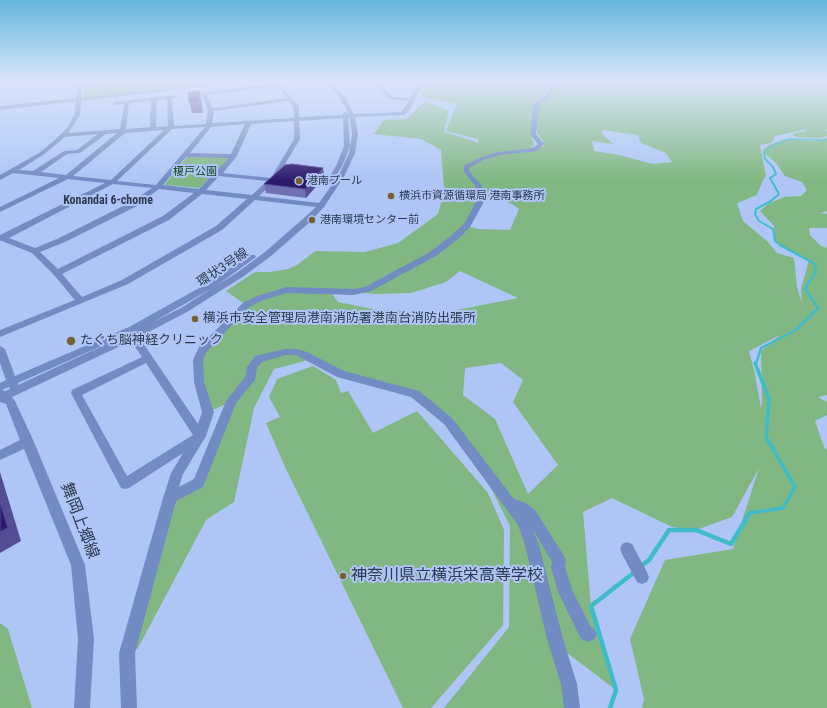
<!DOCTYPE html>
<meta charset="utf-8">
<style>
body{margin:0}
canvas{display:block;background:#aec5f5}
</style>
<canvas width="827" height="708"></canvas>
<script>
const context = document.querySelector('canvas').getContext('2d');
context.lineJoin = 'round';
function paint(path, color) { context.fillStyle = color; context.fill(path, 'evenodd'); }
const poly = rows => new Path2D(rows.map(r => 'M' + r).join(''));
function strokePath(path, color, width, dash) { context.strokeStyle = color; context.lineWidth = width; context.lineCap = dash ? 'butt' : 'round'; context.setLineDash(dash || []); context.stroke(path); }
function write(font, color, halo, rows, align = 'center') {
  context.font = font + ' "Roboto Condensed","Noto Sans JP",sans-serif'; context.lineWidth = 4; context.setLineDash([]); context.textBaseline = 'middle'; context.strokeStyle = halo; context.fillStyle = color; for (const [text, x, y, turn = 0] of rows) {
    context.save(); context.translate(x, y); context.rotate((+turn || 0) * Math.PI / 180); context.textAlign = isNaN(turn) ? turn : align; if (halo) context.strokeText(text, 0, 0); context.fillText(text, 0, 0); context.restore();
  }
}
const green = poly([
 [85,81,196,81,198,86,83,99],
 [556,81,538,101,535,107,532,128,532,138,534,145,531,147,544,147,543,141,537,133,536,108,539,101,548,96,559,81,827,81,827,129,826,129,827,136,820,138,795,137,792,134,806,131,807,129,775,136,771,143,760,145,766,176,763,180,757,195,737,203,743,221,767,241,777,253,794,258,797,287,802,303,801,289,809,260,775,242,774,226,760,211,768,204,784,197,801,196,807,190,802,182,785,176,776,163,762,151,769,145,785,139,814,141,827,138,827,211,820,213,827,214,827,228,809,228,810,235,821,246,827,248,827,395,818,397,827,402,827,415,815,421,824,447,827,450,827,708,642,708,644,699,630,639,665,560,733,549,759,468,732,517,696,530,672,527,612,498,583,512,591,606,616,690,558,646,569,684,572,708,444,708,509,627,510,526,488,482,511,506,447,414,417,396,339,373,300,353,305,361,274,369,254,408,234,502,206,520,137,650,132,632,170,495,199,483,231,402,208,412,199,382,203,349,246,305,226,291,255,272,270,272,288,269,297,265,315,251,365,252,398,243,438,214,441,203,445,200,441,150,421,139,374,134,384,120,407,119,425,101,449,111,444,132,479,143,478,139,446,131,457,104,420,97,430,82],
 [602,130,638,135,641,143,666,153,672,162,653,164,619,155,594,151,592,141,613,144,602,134],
 [488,196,512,204,519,209,510,230,478,229,464,225,481,197],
 [460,271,518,298,426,316,403,311,377,310,338,302,329,290,376,294,411,293,446,282],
 [780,335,761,351,762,403,761,409,755,374,749,351],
 [501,363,523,380,513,402,558,465,528,494,495,419,463,395,465,368],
 [189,156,227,157,230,158,199,188,166,185,165,184,187,157],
 [313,366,336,380,341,393,348,391,373,433,417,411,488,493,504,530,503,625,431,708,403,708,286,469,266,423,280,417,269,397,277,379],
 [0,623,8,629,32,708,0,708]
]);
const streamFar4 = poly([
 [764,154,770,147,789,139,827,140]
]);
const streamFar3 = poly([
 [764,153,765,159,773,167,776,174,770,178,779,194,771,201,756,209,755,214,759,221,773,229,775,241,782,246]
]);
const streamFar2 = poly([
 [756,364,761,348,796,330,818,308,805,289,816,271,815,264,780,245]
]);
const streamFar1 = poly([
 [748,515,749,513,783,508,795,487,766,437,769,399,755,363]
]);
const stream = poly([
 [640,567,649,560,669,530,696,530,731,544,749,514],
 [610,708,616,690,591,606,636,571]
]);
const minor = poly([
 [78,81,82,81,81,98,214,84,216,85,81,101,80,115,68,133,120,129,124,104,116,105,114,104,114,102,175,95,177,96,177,98,172,99,174,126,206,124,208,110,202,96,197,95,197,93,279,83,299,106,299,117,342,115,345,112,349,114,340,98,325,81,330,81,344,96,354,114,401,112,409,101,390,99,370,81,375,81,393,97,410,98,420,81,425,81,408,112,404,115,355,117,358,134,355,153,345,175,324,207,310,222,271,256,244,276,187,312,139,337,198,424,202,412,194,382,193,360,199,347,243,303,257,296,287,287,354,289,365,287,430,252,452,235,464,224,478,198,475,185,464,172,464,166,479,158,498,152,533,148,538,144,530,134,533,110,536,101,546,95,556,81,561,81,550,97,541,102,539,110,536,134,544,144,537,151,501,155,483,160,469,168,470,172,481,185,486,198,470,227,458,239,436,256,371,291,354,295,287,293,263,300,249,307,207,351,203,360,204,382,214,412,206,436,183,474,179,487,194,479,226,401,246,376,247,367,255,356,285,349,296,349,307,352,344,371,419,391,452,418,514,499,526,503,535,510,564,556,566,561,565,567,572,590,591,627,594,629,597,634,594,639,589,642,581,639,558,592,551,567,552,562,533,530,539,545,563,639,577,684,580,708,564,708,561,684,547,639,525,545,518,525,444,424,411,397,337,377,296,355,285,355,262,362,257,368,255,380,236,403,203,487,176,501,135,653,137,708,121,708,119,653,163,498,171,473,183,453,129,488,125,489,121,488,71,393,72,390,142,357,131,341,12,397,15,401,34,442,85,565,94,639,90,708,74,708,78,639,71,565,24,449,0,460,0,450,20,440,6,404,0,402,0,383,6,380,0,363,0,346,5,349,15,376,129,327,210,282,249,255,255,255,256,257,216,286,153,322,181,308,238,272,265,252,304,218,316,207,255,200,222,230,128,284,0,337,0,330,75,300,54,275,32,253,2,241,0,241,0,235,105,183,68,179,0,212,0,207,59,178,13,173,0,180,0,175,39,153,56,139,68,127,74,115,76,101,0,110,0,106,76,98,78,81],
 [278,86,287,98,213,108,207,95,278,86],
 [167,99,168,126,156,127,157,100,167,99],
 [151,101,150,127,126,129,129,103,151,101],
 [289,101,293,106,294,118,212,123,214,111,289,101],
 [343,118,344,146,337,164,325,185,326,186,331,185,343,164,350,146,348,118,350,118,352,134,349,153,339,175,319,203,259,196,275,181,300,139,299,121,343,118],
 [294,121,294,139,271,178,223,173,237,156,251,124,294,121],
 [245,124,231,154,190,153,211,127,245,124],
 [205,127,156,185,117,181,172,129,205,127],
 [164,130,111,180,73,176,125,133,164,130],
 [117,133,66,175,41,172,67,154,80,153,106,134,117,133],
 [98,134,77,150,64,151,33,171,19,170,43,155,65,137,98,134],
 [186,157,229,158,199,189,163,185,186,157],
 [219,176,267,181,252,195,206,190,219,176],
 [113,184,152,188,131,202,59,238,35,248,9,238,113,184],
 [159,189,194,193,163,216,58,269,40,252,65,242,137,206,159,189],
 [202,194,247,199,216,226,122,280,82,297,62,274,169,220,202,194],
 [124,336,18,385,18,383,124,336],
 [146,363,193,435,127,476,82,395,146,363],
 [9,387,10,389,5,391,2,390,9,387],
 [627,542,632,544,647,572,649,577,647,582,642,584,637,582,622,554,620,549,622,544,627,542]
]);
const wall = poly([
 [323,168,324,177,306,198,266,193,264,184]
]);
const shadedWall = poly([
 [199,91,202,102,203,113,192,113,189,102],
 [323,168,324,177,306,198,305,189],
 [0,472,21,541,0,553]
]);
const building = poly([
 [199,91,200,102,189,102,188,92,199,91],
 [292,164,323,168,305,189,264,184,285,165,292,164],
 [0,502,8,528,0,532,0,502]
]);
const markers = [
 [299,181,4,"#766030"],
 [391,196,4,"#766030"],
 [312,220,4,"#766030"],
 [195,319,4,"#766030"],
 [71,341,5,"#766030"],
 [343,576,4,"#766030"]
];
const farParknames = [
 ["榎戸公園",195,172]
];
const farPoinames = [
 ["港南プール",307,181],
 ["横浜市資源循環局 港南事務所",399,196],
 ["港南環境センター前",320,220]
];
const farNeighbourhoodnames = [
 ["Konandai 6-chome",108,201]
];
const streetNames = [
 ["環状3号線",223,268,-34]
];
const poiNames = [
 ["横浜市安全管理局港南消防署港南台消防出張所",203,319],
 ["たぐち脳神経クリニック",80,341]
];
const nearStreetnames = [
 ["舞岡上郷線",79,521,69]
];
const nearPoinames = [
 ["神奈川県立横浜栄高等学校",351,576]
];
paint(green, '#80b782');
strokePath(streamFar4, '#40bcc9', 1.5);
strokePath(streamFar3, '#40bcc9', 2);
strokePath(streamFar2, '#40bcc9', 2.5);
strokePath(streamFar1, '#40bcc9', 3.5);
strokePath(stream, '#40bcc9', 4.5);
paint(minor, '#728bc2');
paint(wall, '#6e70b1');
paint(shadedWall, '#544d96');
paint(building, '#2d1a6d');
strokePath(building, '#544d96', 1);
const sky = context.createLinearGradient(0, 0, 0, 181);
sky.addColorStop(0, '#65b7dc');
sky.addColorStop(0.45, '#dbe5fa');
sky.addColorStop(1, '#dbe5fa00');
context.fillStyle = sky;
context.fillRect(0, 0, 827, 181);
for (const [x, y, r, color] of markers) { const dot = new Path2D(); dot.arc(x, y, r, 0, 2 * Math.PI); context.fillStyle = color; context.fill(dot); strokePath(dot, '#aec5f5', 1.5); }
write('11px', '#144d1c', '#aec5f5', farParknames);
write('11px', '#2e3951', '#aec5f5', farPoinames, 'left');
write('bold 12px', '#2e3951', '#aec5f5', farNeighbourhoodnames);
write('13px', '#2e3951', '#aec5f5', streetNames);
write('13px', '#2e3951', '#aec5f5', poiNames, 'left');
write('16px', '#2e3951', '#aec5f5', nearStreetnames);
write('16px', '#2e3951', '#aec5f5', nearPoinames, 'left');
</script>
